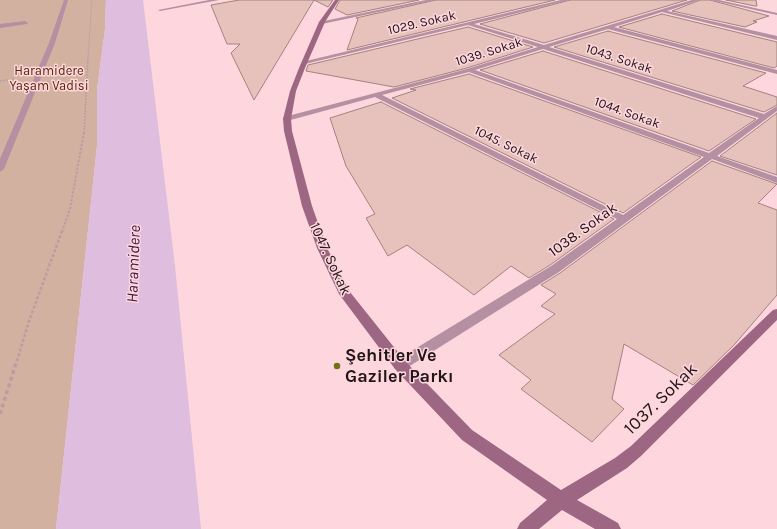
<!DOCTYPE html>
<meta charset="utf-8">
<style>
body{margin:0}
canvas{display:block;background:#fdd7dd}
</style>
<canvas width="777" height="529"></canvas>
<script>
const context = document.querySelector('canvas').getContext('2d');
context.lineJoin = 'round';
function paint(path, color) { context.fillStyle = color; context.fill(path, 'evenodd'); }
const poly = rows => new Path2D(rows.map(r => 'M' + r).join(''));
function strokePath(path, color, width, dash) { context.strokeStyle = color; context.lineWidth = width; context.lineCap = dash ? 'butt' : 'round'; context.setLineDash(dash || []); context.stroke(path); }
function write(font, color, halo, rows, align = 'center') {
  context.font = font + ' Karla,sans-serif'; context.lineWidth = 3; context.setLineDash([]); context.textBaseline = 'middle'; context.strokeStyle = halo; context.fillStyle = color; for (const [text, x, y, turn = 0] of rows) {
    context.save(); context.translate(x, y); context.rotate((+turn || 0) * Math.PI / 180); context.textAlign = isNaN(turn) ? turn : align; if (halo) context.strokeText(text, 0, 0); context.fillText(text, 0, 0); context.restore();
  }
}
const green = poly([
 [0,0,106,0,105,29,97,90,97,146,56,529,0,529]
]);
const water = poly([
 [106,0,143,0,175,266,201,529,56,529,97,146,97,90,105,29]
]);
const building = poly([
 [239,0,333,0,328,7,314,0,254,100,231,53,240,44,227,44,211,5,239,0],
 [340,0,419,0,347,15,335,9,340,0],
 [436,0,555,0,347,50,358,19,356,18,436,0],
 [570,0,687,0,544,43,480,24,570,0],
 [700,0,710,0,769,16,753,21,757,22,745,27,672,11,700,0],
 [726,0,756,0,757,6,755,6,726,0],
 [662,14,777,42,777,66,774,68,619,27,662,14],
 [468,27,533,47,467,68,394,87,306,71,308,65,468,27],
 [608,31,766,73,743,86,777,97,777,105,764,112,554,47,608,31],
 [543,51,756,119,709,151,480,70,543,51],
 [469,74,701,157,623,213,392,98,416,90,410,89,469,74],
 [381,102,614,219,550,265,529,278,511,266,474,295,407,245,388,256,366,218,375,214,346,166,330,118,381,102],
 [777,113,777,175,720,156,777,113],
 [712,161,777,184,758,203,777,210,777,295,734,345,693,385,624,344,612,399,624,409,592,442,521,389,531,380,499,355,555,314,541,306,556,294,541,285,560,273,712,161]
]);
const pathFar4 = poly([
 [88,58,92,0]
]);
const pathFar3 = poly([
 [0,81,15,79],
 [84,133,88,57]
]);
const pathFar2 = poly([
 [62,232,70,209,84,132]
]);
const pathFar1 = poly([
 [17,361,29,321,62,231]
]);
const path = poly([
 [0,414,17,360]
]);
const service = poly([
 [64,0,68,0,55,43,4,169,0,172,0,159,49,43,64,0],
 [25,21,28,23,27,24,0,28,0,24,25,21]
]);
const minor = poly([
 [209,0,219,0,160,11,158,10,209,0],
 [426,0,435,0,322,24,319,22,426,0],
 [561,0,569,0,474,24,544,45,692,0,699,0,667,11,777,36,777,40,662,12,614,27,777,70,777,74,608,29,549,47,764,114,777,106,777,111,717,156,777,177,777,183,712,159,559,272,405,369,400,370,395,369,393,365,395,361,551,266,617,219,375,97,287,121,283,119,284,117,467,69,538,47,468,25,305,64,302,62,561,0],
 [543,49,759,118,709,153,475,70,543,49],
 [469,72,704,157,623,215,382,95,469,72],
 [711,0,719,0,777,13,777,15,711,0]
]);
const secondary = poly([
 [335,0,339,0,325,22,305,68,296,91,291,119,292,131,312,206,327,248,350,292,405,361,472,430,561,490,615,458,631,446,773,310,777,309,777,320,641,456,627,468,577,500,618,523,621,529,595,529,562,510,539,529,517,529,520,523,547,500,462,440,395,369,339,294,317,248,302,206,284,131,283,119,290,91,299,68,319,22,335,0]
]);
const markers = [
 [337,366,4,"#737115"]
];
const farStreetnames = [
 ["1029. Sokak",422,23,-13],
 ["1039. Sokak",489,52,-17],
 ["1043. Sokak",619,59,18],
 ["1044. Sokak",627,113,20],
 ["1045. Sokak",506,145,26]
];
const farParknames = [
 ["Haramidere",49,71],
 ["Yaşam Vadisi",49,86]
];
const streetNames = [
 ["1038. Sokak",583,230,-36],
 ["1047. Sokak",330,259,65]
];
const waterNames = [
 ["Haramidere",134,264,-88]
];
const nearPoinames = [
 ["Şehitler Ve",345,356],
 ["Gaziler Parkı",345,377]
];
const nearStreetnames = [
 ["1037. Sokak",661,399,-44]
];
paint(green, '#d2b1a1');
paint(water, '#debdde');
paint(building, '#e7c2bd');
strokePath(building, '#a4827d', 1);
strokePath(pathFar4, '#bb9da1', 1, [1.5, 1]);
strokePath(pathFar3, '#bb9da1', 1.5, [2, 1]);
strokePath(pathFar2, '#bb9da1', 2, [2.5, 1.5]);
strokePath(pathFar1, '#bb9da1', 2.5, [3, 2]);
strokePath(path, '#bb9da1', 3.5, [4, 3]);
paint(service, '#b58fa2');
paint(minor, '#b58fa2');
paint(secondary, '#9d6683');
for (const [x, y, r, color] of markers) { const dot = new Path2D(); dot.arc(x, y, r, 0, 2 * Math.PI); context.fillStyle = color; context.fill(dot); strokePath(dot, '#fdd7dd', 1.5); }
write('13px', '#221517', '#fdd7dd', farStreetnames);
write('13px', '#5b2705', '#fdd7dd', farParknames);
write('15px', '#221517', '#fdd7dd', streetNames);
write('italic 16px', '#411842', '#fdd7dd', waterNames);
write('bold 18px', '#221517', '#fdd7dd', nearPoinames, 'left');
write('18px', '#221517', '#fdd7dd', nearStreetnames);
</script>
